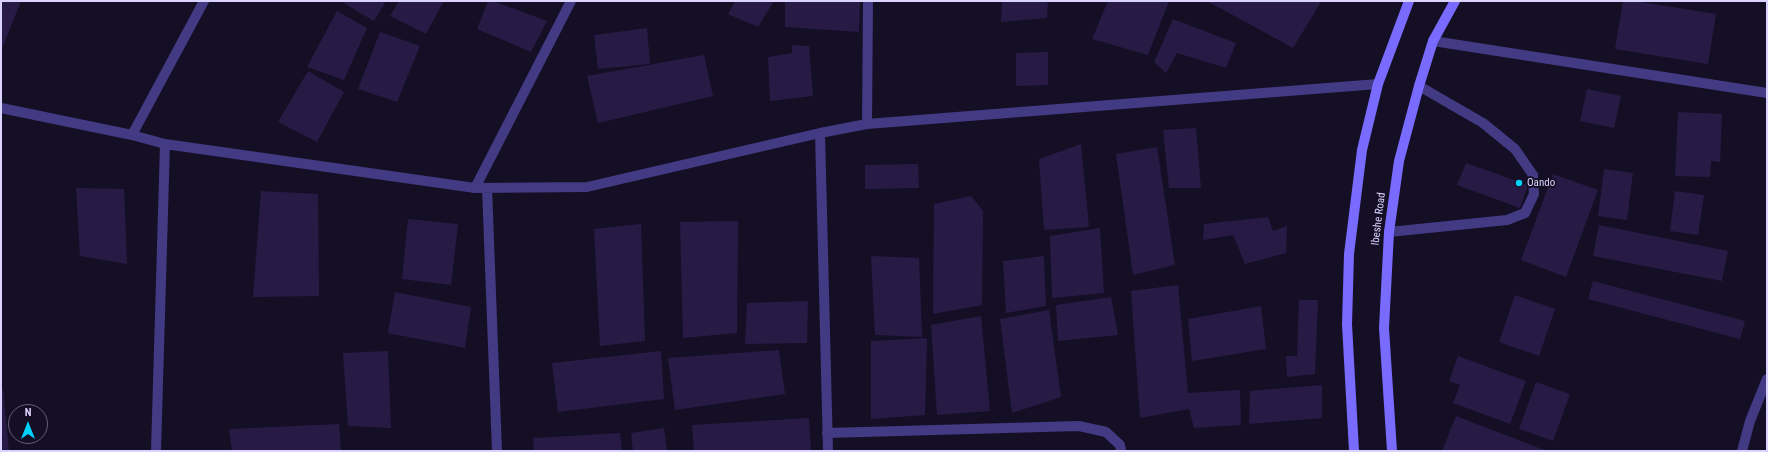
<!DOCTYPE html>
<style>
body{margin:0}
#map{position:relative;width:1768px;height:452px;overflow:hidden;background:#140f25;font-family:"Roboto Condensed",sans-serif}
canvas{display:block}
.frame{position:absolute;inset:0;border:2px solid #dbd3ff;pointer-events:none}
.north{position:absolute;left:8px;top:404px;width:40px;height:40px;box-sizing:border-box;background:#140f25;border:1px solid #645d7c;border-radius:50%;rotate:0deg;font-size:11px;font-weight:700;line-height:16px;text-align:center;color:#dbd3ff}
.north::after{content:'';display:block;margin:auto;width:14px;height:18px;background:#02d1fb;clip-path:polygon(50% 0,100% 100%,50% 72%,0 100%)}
</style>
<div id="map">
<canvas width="1768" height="452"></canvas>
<div class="frame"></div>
<div class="north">N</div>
</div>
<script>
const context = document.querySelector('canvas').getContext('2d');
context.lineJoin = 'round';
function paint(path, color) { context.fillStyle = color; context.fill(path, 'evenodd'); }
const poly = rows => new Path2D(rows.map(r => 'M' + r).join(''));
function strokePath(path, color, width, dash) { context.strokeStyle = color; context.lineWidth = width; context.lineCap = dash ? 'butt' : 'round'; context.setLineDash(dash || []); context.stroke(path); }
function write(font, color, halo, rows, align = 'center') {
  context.font = font + ' "Roboto Condensed",sans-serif'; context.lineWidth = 4; context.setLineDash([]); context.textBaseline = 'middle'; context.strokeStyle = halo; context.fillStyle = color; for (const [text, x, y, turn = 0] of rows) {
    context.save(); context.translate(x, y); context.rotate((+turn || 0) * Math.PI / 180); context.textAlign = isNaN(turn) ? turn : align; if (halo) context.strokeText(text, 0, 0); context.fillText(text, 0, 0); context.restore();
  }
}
const building = poly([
 [1,1,21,1,1,51],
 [340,1,386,1,374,21],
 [399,1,444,1,426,34,390,16],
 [488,1,493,1,547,21,531,52,477,29],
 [735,1,774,1,758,27,728,14],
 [785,1,860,1,859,32,785,27],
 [1002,1,1048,1,1047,18,1001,22],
 [1108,1,1169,1,1148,55,1092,39],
 [1207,1,1319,1,1321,2,1293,48],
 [1623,1,1635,1,1716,14,1708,64,1615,49],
 [337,11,367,28,344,80,307,67],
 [1173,19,1236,43,1226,68,1177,53,1166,73,1154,62],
 [647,28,650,64,598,69,594,35],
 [380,32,420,46,397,102,358,89],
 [792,45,809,46,813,96,770,101,768,57,792,53],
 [1048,52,1048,85,1016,86,1016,53],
 [704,55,713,96,598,123,587,76],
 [308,71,344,92,317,142,278,122],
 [1587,89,1621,96,1614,128,1580,121],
 [1678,112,1722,114,1720,162,1711,161,1710,177,1675,176],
 [1196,128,1201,188,1169,188,1163,130],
 [1081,144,1089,227,1044,230,1039,159],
 [1157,147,1175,265,1133,275,1116,154],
 [1466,163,1528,185,1520,208,1457,185],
 [918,164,919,188,865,189,865,165],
 [1604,169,1633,173,1627,220,1598,216],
 [1553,174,1598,190,1566,277,1521,260],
 [76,188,124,189,127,264,80,256],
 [261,191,318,194,319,296,253,297],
 [1675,191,1704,195,1698,235,1670,231],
 [971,196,983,211,982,305,933,314,934,204],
 [1268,217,1273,231,1287,226,1286,253,1245,264,1233,235,1203,240,1204,224],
 [408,219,458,224,451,285,402,279],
 [738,221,737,333,683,338,680,222],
 [641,224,645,341,600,346,594,229],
 [1599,225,1728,251,1722,281,1593,256],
 [1100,228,1104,293,1052,298,1050,236],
 [871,256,919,258,922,337,875,335],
 [1044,256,1046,306,1006,313,1003,261],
 [1593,281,1745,321,1740,339,1588,299],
 [1178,285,1188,393,1240,390,1241,425,1194,428,1189,409,1140,418,1131,291],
 [395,292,471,307,465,348,388,333],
 [1515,295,1555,309,1539,356,1499,342],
 [1111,297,1118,335,1058,341,1056,305],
 [1299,300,1318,300,1315,374,1287,377,1286,356,1297,356],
 [808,301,807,343,745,344,747,303],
 [1261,306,1266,349,1192,361,1188,319],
 [1049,310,1061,397,1012,413,1000,319],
 [981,316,990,411,937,415,931,325],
 [927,338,925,415,871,419,871,341],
 [779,350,785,394,675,410,668,358],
 [388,351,391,428,348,426,343,353],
 [661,351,664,399,558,412,552,363],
 [1458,356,1526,381,1510,424,1453,403,1460,385,1449,381],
 [1536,382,1570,394,1553,441,1519,429],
 [1322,385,1322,418,1249,424,1250,391],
 [1,389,3,389,9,451,1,451],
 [1456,416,1547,451,1442,451],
 [809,418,811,451,694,451,692,425],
 [339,424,341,451,232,451,229,429],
 [664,428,667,451,633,451,631,433],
 [620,433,622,451,534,451,533,438]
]);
const service = poly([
 [1389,232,1507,220,1525,213,1534,194,1533,175,1515,149,1483,123,1419,86]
]);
const minor = poly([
 [1433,41,1767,93],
 [1,108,132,135,165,144,475,188,587,187,820,133,867,124,1378,84],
 [867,124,868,1],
 [820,133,828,451],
 [132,135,204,1],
 [475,188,571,1],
 [487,188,497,451],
 [827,433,1079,426,1106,432,1120,445,1121,451],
 [156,451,165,144],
 [1742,451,1750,421,1767,379]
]);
const secondary = poly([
 [1354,451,1347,324,1349,254,1362,150,1378,84,1409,1],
 [1392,451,1384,328,1389,232,1399,161,1419,86,1433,41,1455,1]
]);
const markers = [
 [1519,183,4,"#02d1fb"]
];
const poiNames = [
 ["Oando",1527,183]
];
const streetNames = [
 ["Ibeshe Road",1379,219,-83]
];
paint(building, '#271b45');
strokePath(service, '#423a83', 10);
strokePath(minor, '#423a83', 10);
strokePath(secondary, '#796bfe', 10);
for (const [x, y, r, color] of markers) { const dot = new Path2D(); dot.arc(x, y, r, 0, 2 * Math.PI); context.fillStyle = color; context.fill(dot); strokePath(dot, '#140f25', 1.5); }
write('11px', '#dbd3ff', '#140f25', poiNames, 'left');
write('11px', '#dbd3ff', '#140f25', streetNames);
</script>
